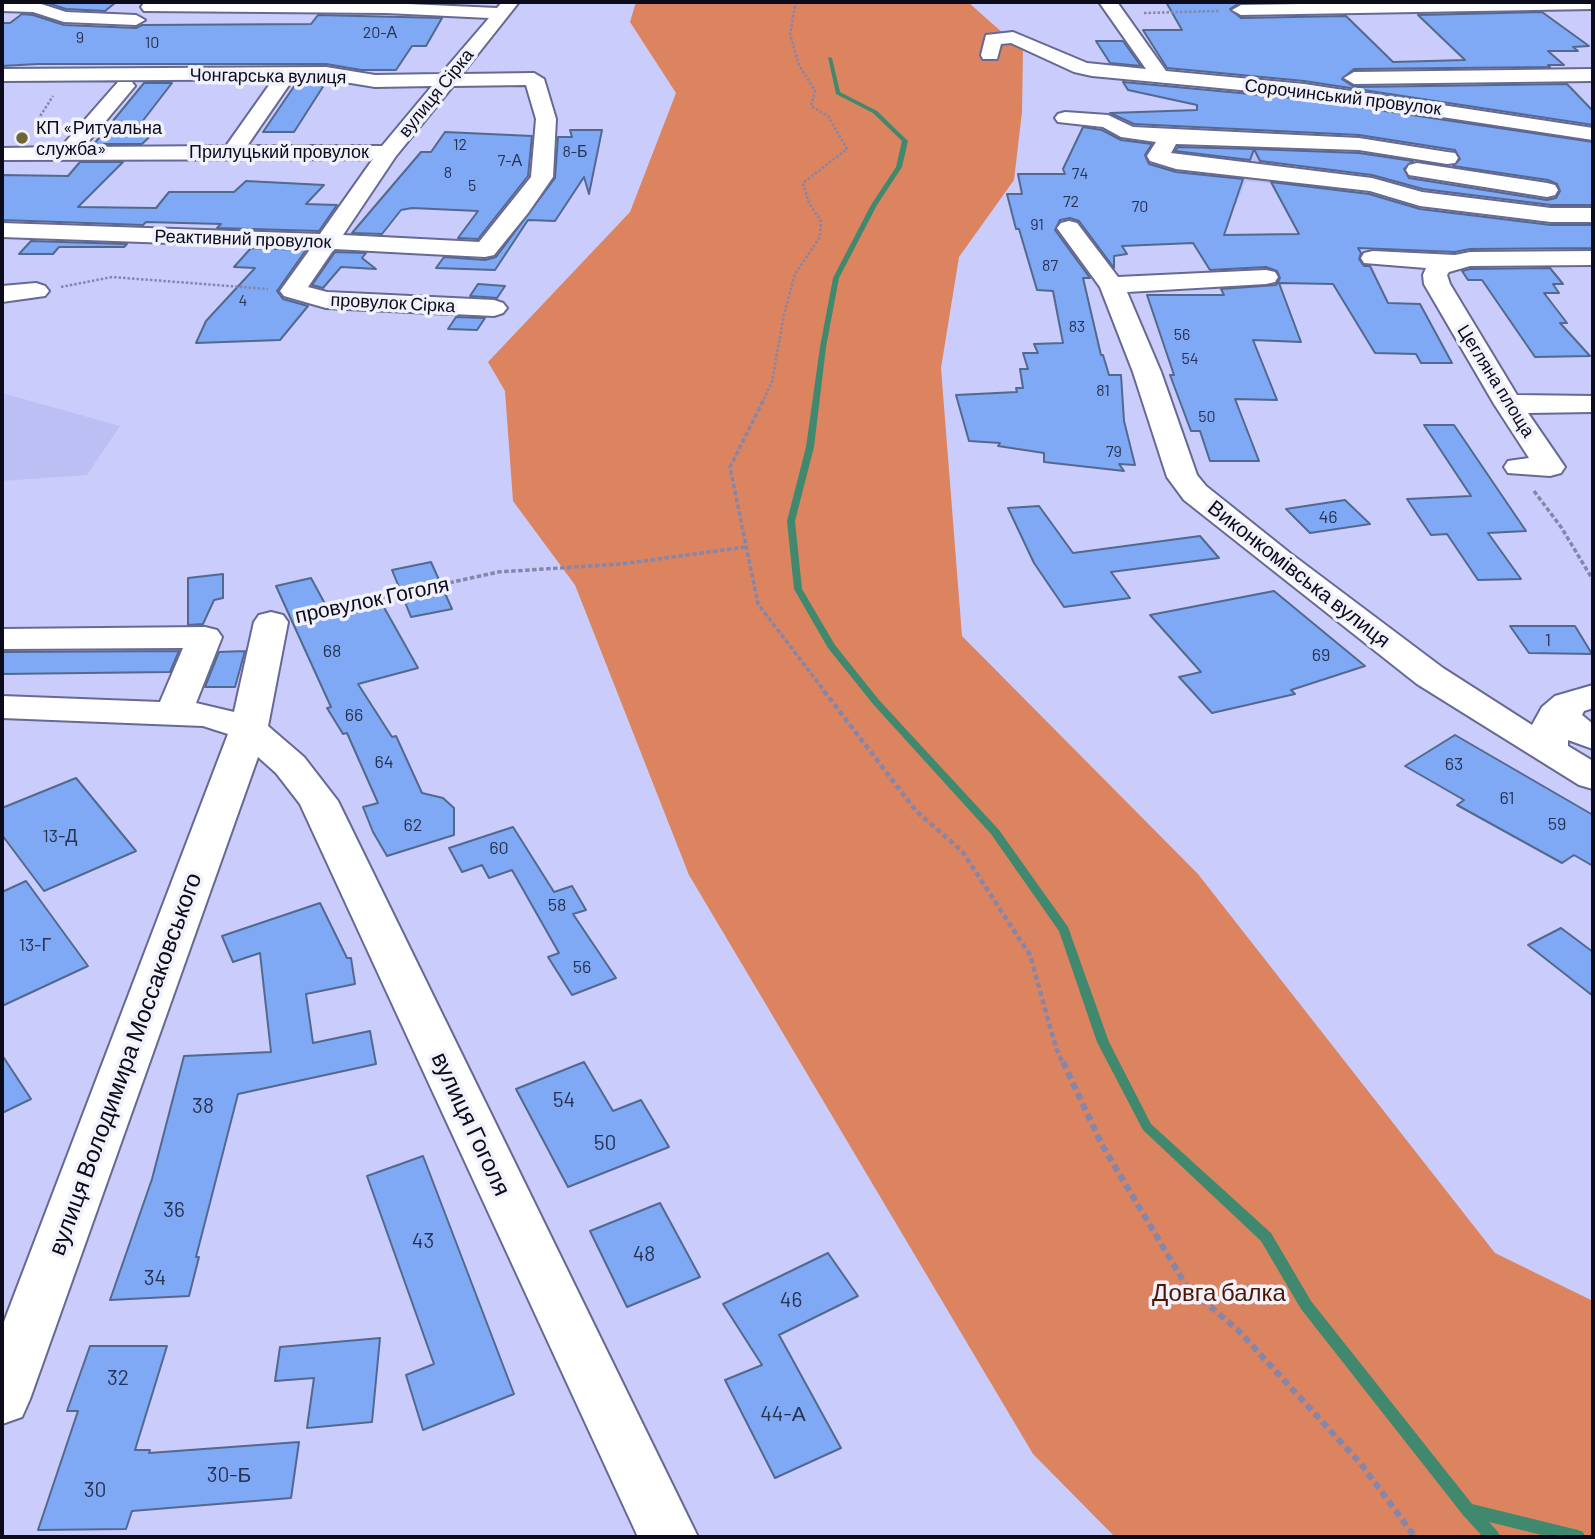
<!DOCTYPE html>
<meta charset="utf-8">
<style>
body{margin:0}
#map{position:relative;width:1595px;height:1539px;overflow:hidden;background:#cacdfc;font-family:Barlow,sans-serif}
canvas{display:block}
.frame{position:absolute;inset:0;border:4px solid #0b0b1b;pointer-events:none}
</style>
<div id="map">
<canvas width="1595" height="1539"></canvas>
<div class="frame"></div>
</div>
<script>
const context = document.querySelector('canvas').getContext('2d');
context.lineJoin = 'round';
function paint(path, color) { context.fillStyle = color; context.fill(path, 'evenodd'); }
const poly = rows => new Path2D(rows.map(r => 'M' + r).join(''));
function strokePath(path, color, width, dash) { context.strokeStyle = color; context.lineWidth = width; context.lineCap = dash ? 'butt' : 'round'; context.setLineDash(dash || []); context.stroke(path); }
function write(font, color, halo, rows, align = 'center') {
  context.font = font + ' Barlow,sans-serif'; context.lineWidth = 7; context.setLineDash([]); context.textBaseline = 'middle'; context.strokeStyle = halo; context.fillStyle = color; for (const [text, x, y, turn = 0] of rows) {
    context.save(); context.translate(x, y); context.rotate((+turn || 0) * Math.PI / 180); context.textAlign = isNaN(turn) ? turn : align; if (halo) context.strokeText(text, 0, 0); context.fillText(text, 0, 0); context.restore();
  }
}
const built = poly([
 [1130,122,1381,135,1466,153,1489,160,1485,171,1555,177,1593,187,1593,229,1515,227,1373,204,1357,193,1246,181,1236,205,1199,208,1111,144],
 [2,393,120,426,87,475,2,481]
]);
const forest = poly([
 [636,2,968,2,1023,51,1022,112,1014,180,959,257,941,368,962,636,1198,874,1495,1253,1593,1301,1593,1537,1115,1537,1033,1454,689,875,575,585,513,501,505,391,488,362,630,212,676,93,630,22]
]);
const stream = poly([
 [828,57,832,58,840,92,877,111,908,141,902,167,877,205,839,278,826,347,814,447,795,521,802,589,835,645,879,700,999,830,1068,927,1109,1042,1151,1124,1271,1233,1311,1301,1472,1504,1578,1530,1583,1532,1585,1537,1550,1537,1489,1522,1498,1532,1500,1537,1483,1537,1463,1515,1301,1309,1261,1241,1143,1130,1097,1042,1059,931,991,834,873,704,828,648,794,589,787,521,806,447,820,347,833,278,871,205,896,167,902,141,873,113,836,94,828,57]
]);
const building = poly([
 [44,2,115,3,105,11,66,9,44,2],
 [1166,2,1278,2,1241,2,1230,9,1241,18,1346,16,1393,62,1465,60,1418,15,1542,12,1589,46,1573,47,1578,51,1548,51,1564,65,1548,65,1550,67,1354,69,1342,79,1354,87,1567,84,1593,111,1593,125,1304,81,1167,68,1143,30,1182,30,1166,2],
 [22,14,33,15,64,25,136,28,142,25,311,24,318,15,442,18,426,46,412,46,396,70,361,70,326,64,38,64,2,66,2,23,10,23,22,14],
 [1096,41,1123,41,1141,66,1110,63,1096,41],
 [297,82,326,82,294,132,263,132,297,82],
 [1123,82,1304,99,1593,142,1593,205,1551,205,1423,189,1372,175,1260,161,1254,149,1359,153,1413,161,1404,169,1409,178,1547,200,1556,198,1560,191,1557,184,1548,180,1453,166,1460,159,1455,150,1359,135,1134,124,1110,113,1197,110,1197,105,1128,90,1123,82],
 [144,83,172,83,138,127,160,127,142,144,94,144,144,83],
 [1083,127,1102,130,1121,140,1152,144,1145,155,1149,164,1176,172,1243,179,1224,235,1299,234,1271,182,1369,194,1420,209,1551,225,1593,225,1593,248,1470,249,1455,252,1358,248,1361,253,1359,259,1364,266,1370,266,1388,303,1420,304,1452,363,1421,363,1416,354,1375,353,1333,284,1279,283,1301,342,1253,340,1277,400,1235,399,1259,461,1210,461,1200,431,1191,431,1170,375,1174,375,1147,295,1224,295,1221,289,1276,285,1280,278,1277,271,1266,267,1210,270,1193,243,1122,246,1127,254,1114,256,1114,268,1079,221,1070,218,1060,220,1055,230,1090,278,1083,278,1101,355,1103,355,1109,375,1121,375,1124,421,1135,465,1119,464,1124,471,1044,462,1044,453,998,446,1000,443,969,441,956,395,1017,392,1016,388,1023,388,1020,369,1028,369,1023,353,1038,353,1034,344,1063,343,1053,291,1037,290,1019,229,1016,229,1007,194,1022,194,1018,174,1065,174,1063,169,1083,127],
 [570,130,602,130,589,194,584,177,555,221,528,220,495,270,436,268,444,257,485,260,496,257,555,178,558,137,572,137,570,130],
 [445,132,532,136,528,176,478,239,458,238,478,211,412,208,401,210,382,234,352,233,421,152,431,152,445,132],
 [1178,147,1254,149,1250,160,1175,151,1178,147],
 [80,162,123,162,78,207,156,208,169,192,234,192,246,181,324,185,306,204,337,205,319,231,217,228,221,224,146,222,143,225,2,220,2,175,68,176,80,162],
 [31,241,127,244,124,247,59,247,53,254,19,254,31,241],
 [251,248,306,250,277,291,283,299,308,306,280,340,196,343,206,321,255,268,234,267,251,248],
 [335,252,366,253,362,258,376,269,341,267,323,288,312,285,335,252],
 [1550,268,1563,284,1553,284,1559,293,1544,293,1567,323,1560,323,1590,356,1535,357,1482,280,1468,280,1462,271,1470,269,1550,268],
 [478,284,505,286,497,298,470,296,478,284],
 [456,317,485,318,477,330,448,329,456,317],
 [1424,425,1454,425,1526,531,1488,533,1521,579,1478,580,1447,534,1431,535,1407,499,1471,496,1424,425],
 [1345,500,1370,524,1310,533,1286,509,1345,500],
 [1039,506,1073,553,1200,536,1219,558,1111,572,1130,598,1064,607,1034,563,1008,508,1039,506],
 [431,562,452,609,411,617,392,570,431,562],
 [223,574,223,598,214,600,203,624,188,625,188,578,223,574],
 [311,578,330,613,381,602,418,668,358,684,392,737,396,736,422,793,443,798,454,808,454,835,387,856,373,832,363,807,378,803,347,733,343,734,327,708,331,707,276,586,311,578],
 [1274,591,1365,666,1291,690,1295,694,1212,713,1179,677,1201,672,1150,615,1274,591],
 [1510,626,1575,626,1592,654,1529,653,1510,626],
 [179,651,170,672,2,674,2,652,179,651],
 [245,651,235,687,205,687,219,652,245,651],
 [1455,735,1593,815,1593,866,1574,855,1562,863,1457,805,1464,800,1405,766,1455,735],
 [76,778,136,851,44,891,2,835,2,808,76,778],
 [513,827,554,892,572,886,586,910,573,914,616,978,572,995,548,957,559,953,512,870,489,878,482,865,462,872,449,848,513,827],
 [26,881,88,966,2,1006,2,892,26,881],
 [320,903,347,958,351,958,355,984,306,994,313,1043,370,1031,376,1064,238,1094,196,1257,199,1257,189,1296,110,1300,152,1179,184,1056,271,1052,260,953,233,962,222,936,320,903],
 [1561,928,1593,952,1593,996,1528,945,1561,928],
 [2,1055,31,1099,2,1113,2,1055],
 [584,1062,613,1111,641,1100,669,1147,568,1187,516,1089,584,1062],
 [423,1156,514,1394,423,1430,406,1375,434,1364,367,1176,423,1156],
 [660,1203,700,1277,627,1307,590,1231,660,1203],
 [828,1253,858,1296,779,1335,841,1448,775,1478,725,1380,762,1365,723,1304,828,1253],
 [380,1338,372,1422,307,1428,314,1378,275,1381,280,1347,380,1338],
 [90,1346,167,1346,135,1450,150,1450,149,1453,299,1442,291,1498,132,1511,126,1529,38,1530,78,1411,67,1411,90,1346]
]);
const pathFar3 = poly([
 [1144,13,1219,11],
 [50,131,37,121,53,96],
 [61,287,112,277,268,289],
 [762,403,772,382,784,314,795,274,820,237,821,221,809,203,803,183,847,149,828,116,811,106,815,91,799,65,790,34,796,2]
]);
const pathFar2 = poly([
 [763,401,730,467,758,604,825,692],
 [1534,491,1561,527,1593,580],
 [299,616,498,572,621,564,746,547]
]);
const pathFar1 = poly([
 [824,691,916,811,962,851,1030,955,1056,1048,1063,1064]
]);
const path = poly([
 [1063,1062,1102,1145,1187,1287,1238,1330,1361,1464,1415,1537]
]);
const minor = poly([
 [2,2,35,2,66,12,136,15,145,20,136,25,64,22,33,12,2,11,2,2],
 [150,2,386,3,497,8,502,2,519,2,462,74,534,73,544,79,556,119,553,177,528,213,494,255,485,257,334,249,308,287,327,292,494,300,503,303,507,308,503,313,494,316,326,308,284,296,280,291,311,248,2,237,2,223,320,234,373,159,2,160,2,148,61,147,118,82,132,82,135,86,84,147,226,146,272,81,279,79,289,85,247,146,382,146,432,86,375,87,326,79,2,81,2,69,326,67,375,75,441,74,489,18,386,13,144,11,141,7,144,3,150,2],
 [526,85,536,119,531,177,479,242,343,235,396,156,453,86,526,85],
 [1099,2,1117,2,1166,71,1304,84,1593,128,1593,140,1304,96,1092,76,1074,72,1011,43,1001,44,997,59,983,59,981,55,986,35,1013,32,1087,63,1146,69,1099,2],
 [1418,2,1593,2,1593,9,1241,15,1232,10,1241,5,1418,2],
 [1593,69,1593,81,1354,84,1344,78,1354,72,1593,69],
 [1065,112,1108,115,1133,127,1359,138,1447,152,1455,153,1458,158,1455,163,1447,164,1359,150,1176,144,1171,153,1372,178,1422,192,1551,208,1593,208,1593,222,1551,222,1420,206,1370,191,1176,169,1150,161,1147,156,1156,142,1121,137,1103,127,1058,122,1055,118,1058,114,1065,112],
 [1417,163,1547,183,1555,185,1558,190,1555,195,1547,197,1409,175,1406,170,1409,165,1417,163],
 [1069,221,1077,223,1118,277,1266,270,1275,272,1278,277,1275,282,1266,284,1127,292,1161,372,1197,475,1206,486,1290,553,1443,668,1532,725,1542,707,1555,696,1593,685,1593,708,1584,711,1582,715,1593,724,1593,749,1568,740,1568,746,1593,761,1593,789,1579,785,1417,684,1184,500,1167,477,1133,372,1100,287,1057,228,1061,223,1069,221],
 [1373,251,1455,255,1470,252,1593,251,1593,265,1470,266,1449,272,1447,275,1450,284,1517,395,1593,396,1593,412,1528,413,1565,467,1561,473,1550,476,1508,473,1504,467,1508,461,1529,458,1494,404,1424,284,1423,275,1426,268,1364,263,1361,258,1364,253,1373,251],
 [36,283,45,286,49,291,45,296,2,302,2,286,36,283],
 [271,612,283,615,288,622,268,726,304,757,338,801,698,1537,638,1537,300,804,276,773,258,757,30,1399,22,1417,2,1424,2,1327,228,734,203,726,2,718,2,696,160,702,183,648,2,649,2,629,205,627,217,630,222,637,196,703,234,712,254,622,259,615,271,612]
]);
const markers = [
 [22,138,7,"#6e6734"]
];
const farNumbernames = [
 ["20-А",380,33],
 ["9",80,38],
 ["10",152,43],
 ["12",460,145],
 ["8-Б",575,152],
 ["7-А",510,161],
 ["8",448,173],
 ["74",1080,174],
 ["5",472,186],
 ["72",1071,202],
 ["70",1140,207],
 ["91",1037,225],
 ["87",1050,266],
 ["4",243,301],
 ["83",1077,327],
 ["56",1182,335],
 ["54",1190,359],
 ["81",1103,391],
 ["50",1207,417],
 ["79",1114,452]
];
const farStreetnames = [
 ["Чонгарська вулиця",268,76,1],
 ["вулиця Сірка",436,93,-51],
 ["Сорочинський провулок",1343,97,7],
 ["Прилуцький провулок",279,152],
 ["Реактивний провулок",243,239,2],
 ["провулок Сірка",393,303,3],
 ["Цегляна площа",1496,381,58]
];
const farPoinames = [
 ["КП «Ритуальна",36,128],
 ["служба»",36,149]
];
const numberNames = [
 ["46",1328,517],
 ["1",1548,640],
 ["68",332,651],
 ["69",1321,655],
 ["66",354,715],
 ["64",384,762],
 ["63",1454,764],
 ["61",1507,798],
 ["59",1557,824],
 ["62",413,825],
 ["13-Д",60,836],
 ["60",499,848],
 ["58",557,905],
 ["13-Г",35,945],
 ["56",582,967]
];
const streetNames = [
 ["Виконкомівська вулиця",1299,574,38],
 ["провулок Гоголя",372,600,-12]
];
const nearNumbernames = [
 ["54",564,1100],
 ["38",203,1106],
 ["50",605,1143],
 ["36",174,1210],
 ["43",423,1241],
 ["48",644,1254],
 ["34",155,1278],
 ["46",791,1300],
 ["32",118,1378],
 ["44-А",783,1414],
 ["30-Б",229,1475],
 ["30",95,1490]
];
const nearStreetnames = [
 ["вулиця Володимира Моссаковського",125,1064,-70],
 ["вулиця Гоголя",471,1124,65]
];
const nearParknames = [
 ["Довга балка",1219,1293]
];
paint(built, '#bcbff4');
paint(forest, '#dc8360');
paint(stream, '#40896e');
paint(building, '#7fa9f5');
strokePath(building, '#53688e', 2);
strokePath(minor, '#676993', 4);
strokePath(pathFar3, '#8486aa', 2.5, [2.5, 2]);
strokePath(pathFar2, '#8486aa', 3.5, [4.5, 2.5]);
strokePath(pathFar1, '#8486aa', 4.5, [5, 3.5]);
strokePath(path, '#8486aa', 6, [7, 4.5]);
paint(minor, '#fff');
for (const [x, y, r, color] of markers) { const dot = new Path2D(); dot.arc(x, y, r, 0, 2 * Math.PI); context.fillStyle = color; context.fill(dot); strokePath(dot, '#f0f1fb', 2.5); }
write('16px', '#283252', null, farNumbernames);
write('18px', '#0b0b1b', '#f0f1fb', farStreetnames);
write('18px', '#0b0b1b', '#f0f1fb', farPoinames, 'left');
write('18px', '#283252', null, numberNames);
write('21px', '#0b0b1b', '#f0f1fb', streetNames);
write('21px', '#283252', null, nearNumbernames);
write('24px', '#0b0b1b', '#f0f1fb', nearStreetnames);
write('24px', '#4d1600', '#f0f1fb', nearParknames);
</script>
